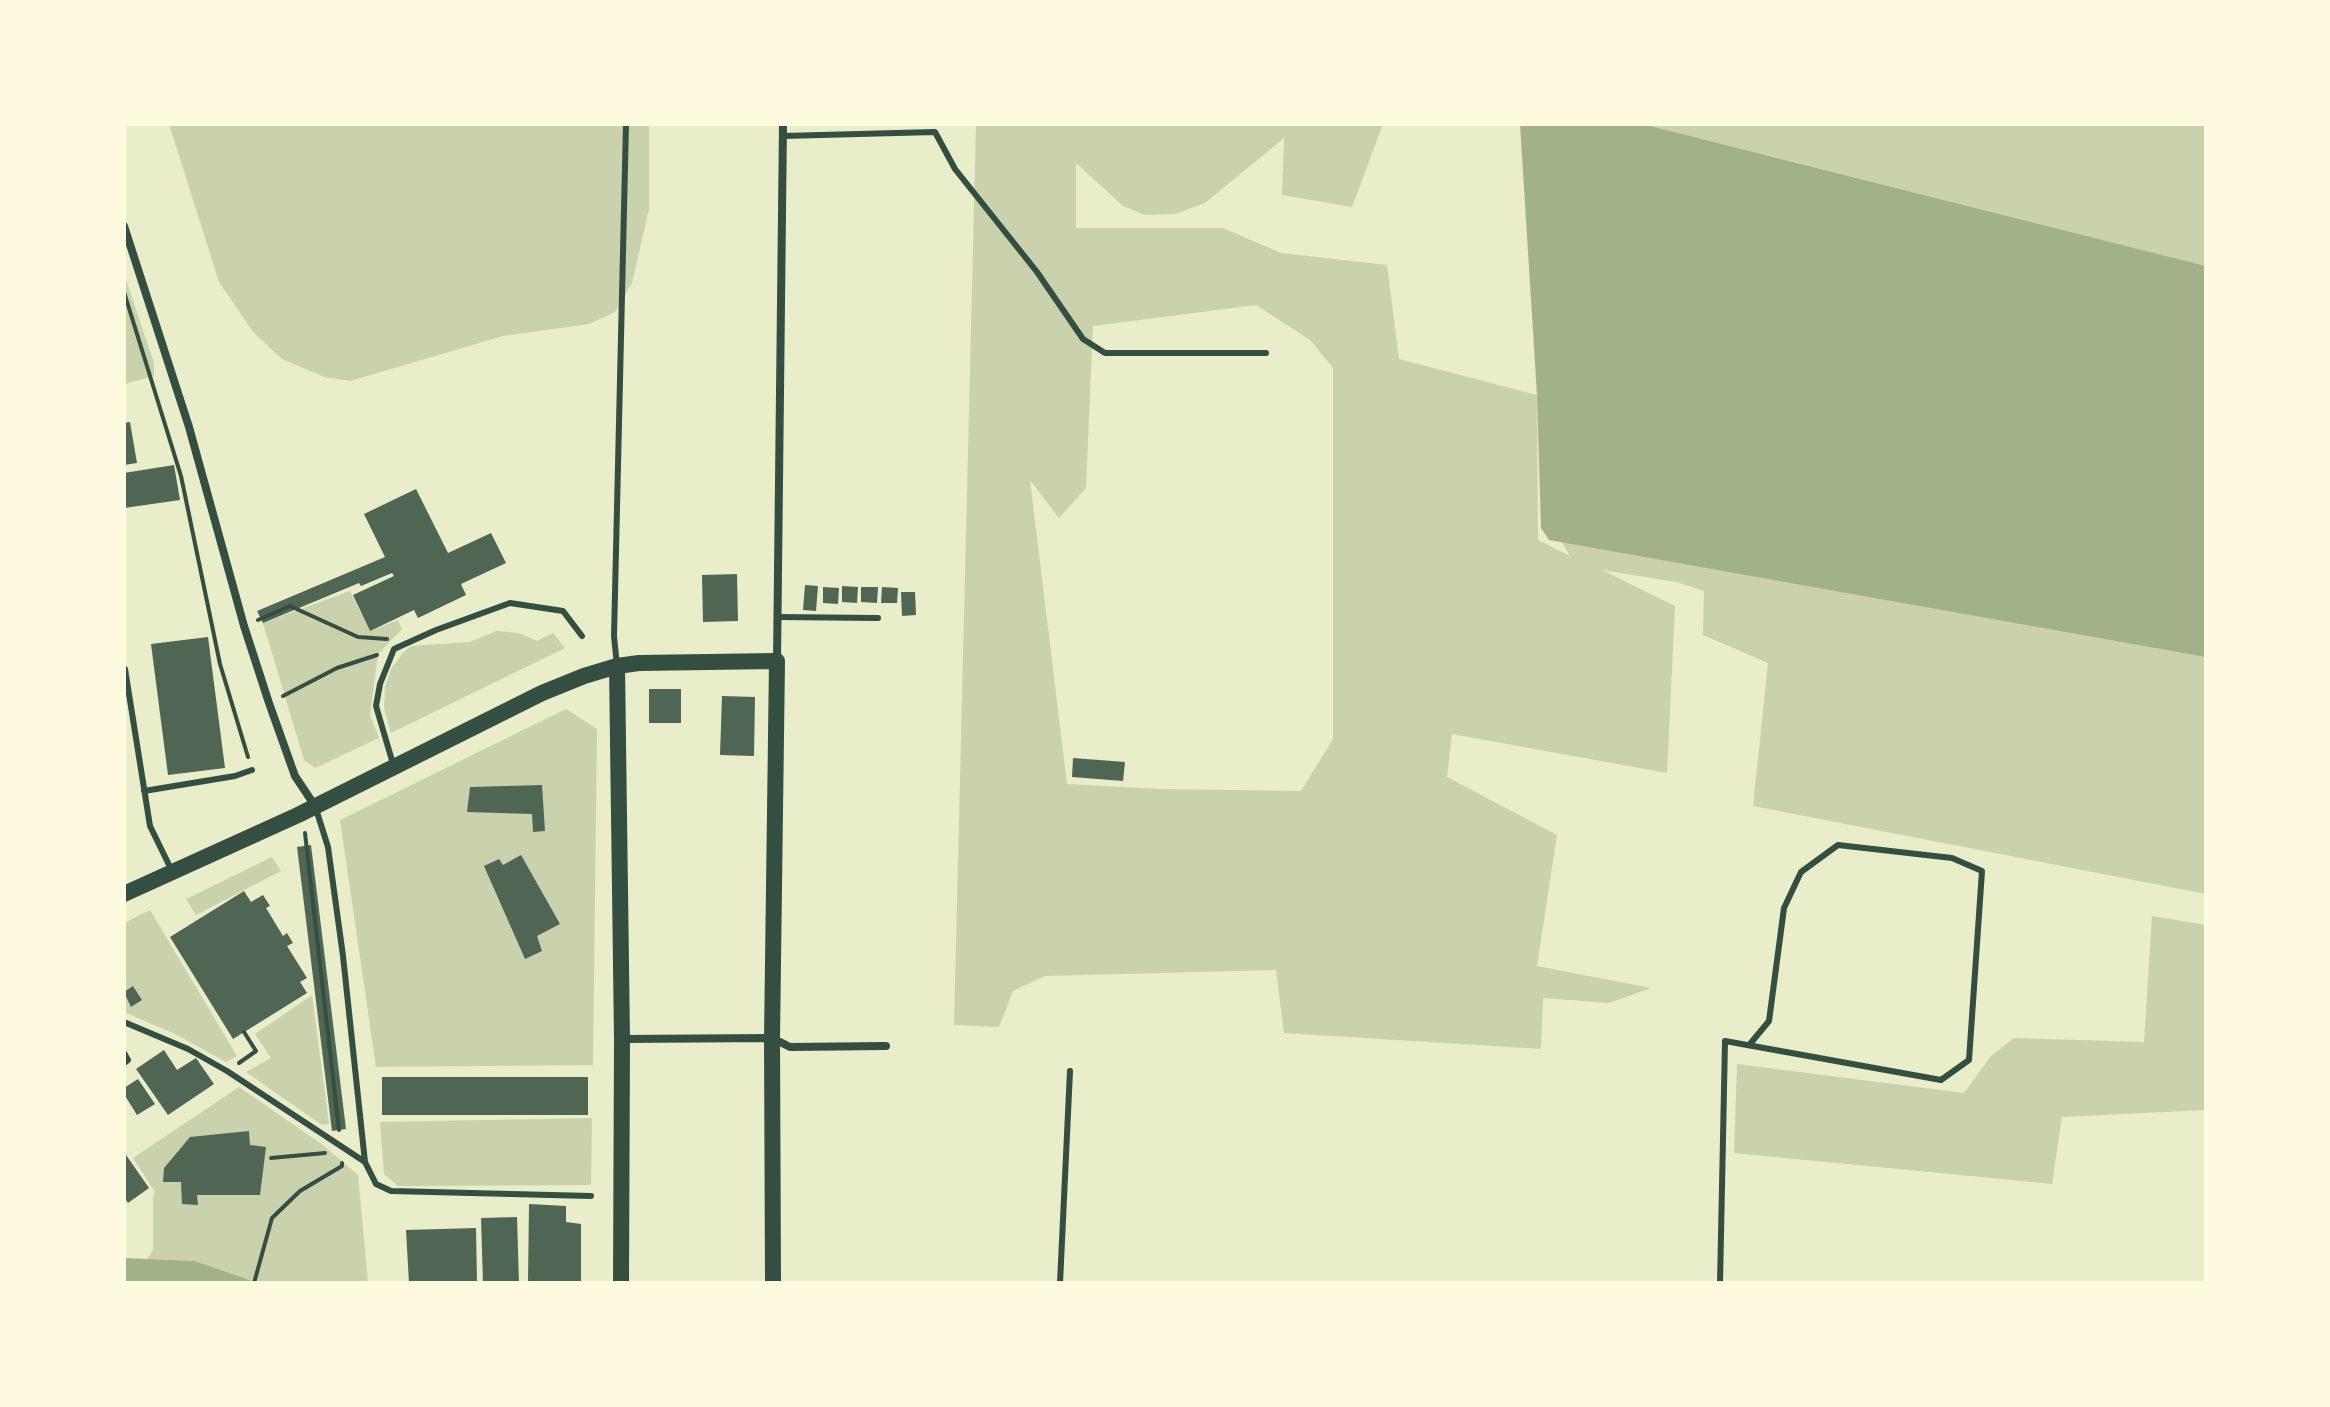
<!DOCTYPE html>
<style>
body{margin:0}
#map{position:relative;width:2330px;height:1407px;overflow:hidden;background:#e9edc9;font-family:Montserrat,sans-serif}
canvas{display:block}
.frame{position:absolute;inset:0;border:126px solid #fefae0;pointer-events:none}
</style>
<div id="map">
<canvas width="2330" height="1407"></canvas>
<div class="frame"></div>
</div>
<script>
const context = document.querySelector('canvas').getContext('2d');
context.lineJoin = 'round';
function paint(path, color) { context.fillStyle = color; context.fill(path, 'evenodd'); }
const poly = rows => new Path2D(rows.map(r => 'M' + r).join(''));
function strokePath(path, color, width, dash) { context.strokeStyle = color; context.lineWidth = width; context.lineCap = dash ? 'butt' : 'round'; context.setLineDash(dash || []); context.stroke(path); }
const green = poly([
 [169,124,649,124,649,209,632,283,615,312,589,324,503,336,350,381,324,377,282,359,254,333,219,282],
 [976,124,1383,124,1352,207,1282,195,1284,138,1205,203,1175,214,1145,215,1123,206,1076,163,1076,228,1223,228,1281,253,1387,265,1399,359,1537,395,1538,540,1570,556,1556,532,1553,124,2206,124,2206,266,1754,152,2206,290,2206,894,1753,806,1768,663,1703,635,1704,591,1676,582,1602,570,1675,606,1667,773,1452,734,1447,777,1557,835,1537,966,1651,988,1609,1003,1543,998,1541,1049,1284,1033,1276,970,1045,976,1013,991,999,1027,954,1025],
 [1256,305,1310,340,1333,368,1333,739,1301,791,1162,789,1067,784,1030,480,1059,518,1086,488,1093,326],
 [124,274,154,363,154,376,124,384],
 [350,591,370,631,398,620,402,629,378,654,370,715,379,738,315,768,304,760,263,623],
 [497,631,519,633,537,641,553,633,565,648,391,733,384,708,385,687,391,669,403,653,411,646,469,642],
 [566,709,597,729,593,1065,376,1067,340,820],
 [272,857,281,871,196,915,186,899],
 [150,910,237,1056,226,1062,175,1034,124,1012,124,923],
 [2152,916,2206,925,2206,1110,2062,1117,2052,1184,1734,1153,1737,1064,1964,1093,1991,1056,2014,1038,2144,1042],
 [312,995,329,1124,322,1125,246,1072,271,1058,255,1034],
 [239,1087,323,1145,358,1175,368,1283,258,1283,195,1261,147,1259,153,1250,153,1197,155,1192,133,1158],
 [592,1118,591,1185,398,1186,384,1174,380,1122]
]);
const water = poly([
 [1520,124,1642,124,2206,266,2206,657,1549,540,1541,528,1537,395],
 [124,1258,195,1261,258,1283,124,1283]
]);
const building = poly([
 [130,422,137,463,124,465,124,423],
 [174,465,180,500,124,508,124,473],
 [416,489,448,553,491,533,506,563,461,584,466,595,418,618,414,610,370,631,353,595,394,576,392,573,361,586,359,583,263,623,257,611,385,557,364,514],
 [737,574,738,621,703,622,702,575],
 [805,585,818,586,816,611,803,610],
 [842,586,858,587,857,603,842,602],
 [823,587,839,588,838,604,823,603],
 [861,587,878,587,877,603,861,602],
 [882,587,898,588,897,603,881,603],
 [901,592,915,592,916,615,902,616],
 [208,637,225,768,168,775,151,644],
 [649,689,681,689,681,723,649,723],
 [722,696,755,697,754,756,720,755],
 [1073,758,1125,762,1123,781,1072,777],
 [542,785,545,831,533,832,532,814,467,812,470,787],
 [311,845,346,1129,332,1131,297,847],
 [521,855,560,924,537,936,542,951,525,959,484,866,499,859,503,865],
 [244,891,251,902,263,895,270,906,266,908,283,936,287,933,293,943,287,946,307,978,300,982,307,993,233,1039,170,937],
 [133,986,142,1000,131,1007,124,992],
 [164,1050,177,1070,196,1058,214,1084,168,1115,136,1069],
 [382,1077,588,1077,588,1115,382,1115],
 [138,1079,155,1104,137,1115,124,1094,124,1088],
 [249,1131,250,1145,266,1147,260,1195,197,1195,198,1205,182,1204,181,1182,163,1182,164,1168,190,1137],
 [124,1152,149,1188,128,1203,124,1197],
 [529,1204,566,1206,566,1222,581,1224,581,1283,528,1283],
 [517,1217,519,1283,483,1283,481,1218],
 [476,1228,477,1283,409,1283,406,1230]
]);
const path = poly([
 [124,292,181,476,220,664,248,757],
 [258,620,290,606,358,637,387,639],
 [283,696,337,668,377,655],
 [305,833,339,1130],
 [239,1063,256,1051,244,1032],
 [271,1158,325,1153],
 [254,1283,272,1218,300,1191,342,1166,342,1163]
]);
const service = poly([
 [783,136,935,132,955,169,1037,272,1083,339,1105,353,1266,353],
 [777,617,878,618],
 [617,666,614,636,626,124],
 [125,669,150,826,172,871],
 [393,764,376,706,380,684,394,649,436,630,510,603,563,611,582,636],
 [144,791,235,776,252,770],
 [316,809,328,847,343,956,365,1162,376,1184,391,1191,591,1196],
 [124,1022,188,1049,227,1071,365,1162],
 [124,1053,128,1060,124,1063],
 [1060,1283,1070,1071],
 [1720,1283,1725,1041,1941,1080,1969,1060,1982,871,1952,858,1838,845,1801,872,1784,908,1769,1021,1750,1044]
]);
const minor = poly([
 [124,226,189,427,244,626,269,703,295,776,315,806],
 [777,660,783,124],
 [622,1039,772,1038,790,1047,886,1046]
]);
const secondary = poly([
 [617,666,622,1039,621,1283],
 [124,894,298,815,542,693,584,676,617,666,639,663,777,661,772,1038,773,1283]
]);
paint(green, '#cad2ad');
paint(water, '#a3b18a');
paint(building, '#4f6655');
strokePath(path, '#344e41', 4);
strokePath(service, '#344e41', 6);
strokePath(minor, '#344e41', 8);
strokePath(secondary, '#344e41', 16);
</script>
